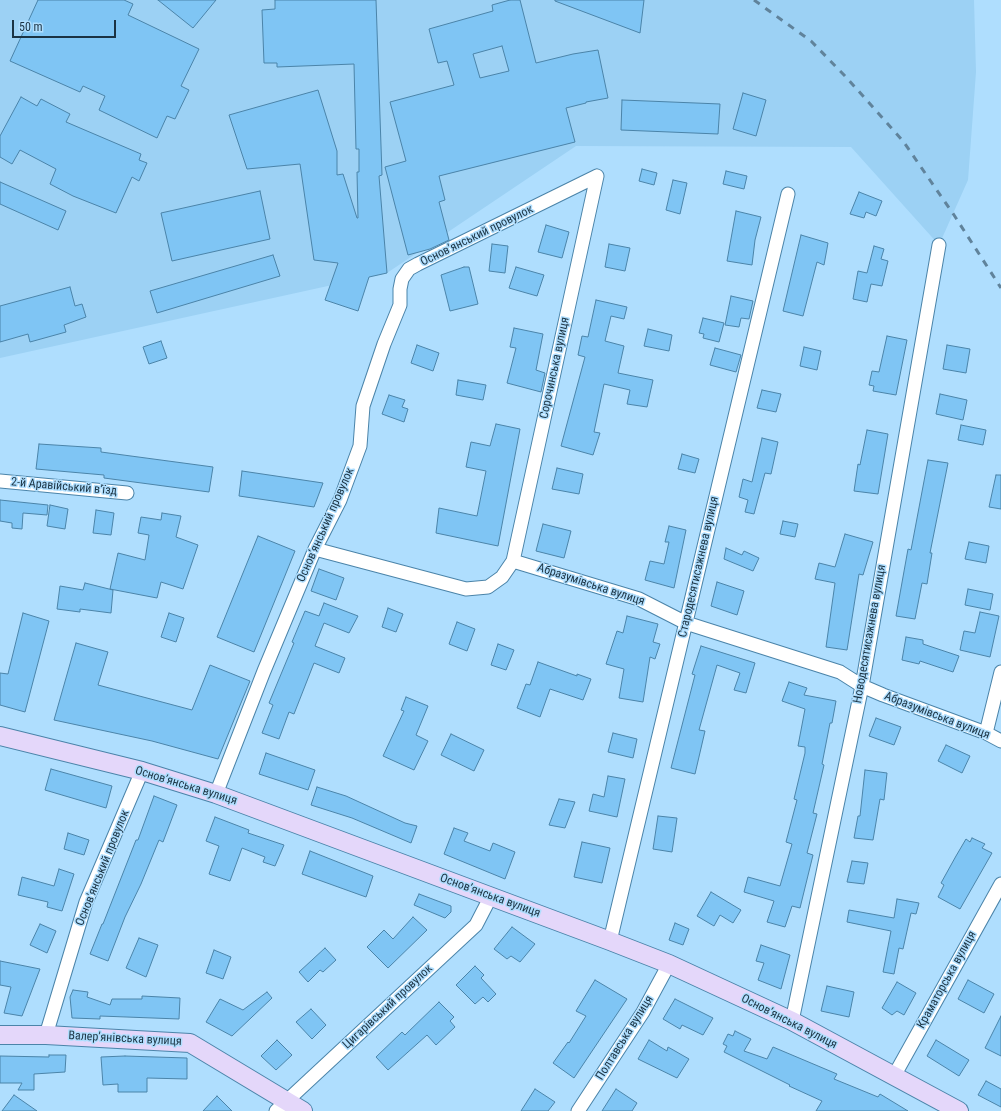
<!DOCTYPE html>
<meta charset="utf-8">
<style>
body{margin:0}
#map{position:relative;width:1001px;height:1111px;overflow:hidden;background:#afdefe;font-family:"Roboto Condensed",sans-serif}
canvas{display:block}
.scale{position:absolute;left:12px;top:20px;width:104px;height:18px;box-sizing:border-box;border:2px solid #1b3343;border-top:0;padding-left:5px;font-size:12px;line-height:14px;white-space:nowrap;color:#1b3343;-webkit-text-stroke:3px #afdefe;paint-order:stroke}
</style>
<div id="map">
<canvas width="1001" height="1111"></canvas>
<div class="scale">50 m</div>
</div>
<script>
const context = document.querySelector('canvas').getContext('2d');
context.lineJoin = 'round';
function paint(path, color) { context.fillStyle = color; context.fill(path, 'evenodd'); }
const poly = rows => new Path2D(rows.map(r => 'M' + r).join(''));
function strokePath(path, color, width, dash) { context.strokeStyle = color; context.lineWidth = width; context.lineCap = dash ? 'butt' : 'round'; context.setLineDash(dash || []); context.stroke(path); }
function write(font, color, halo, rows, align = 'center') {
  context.font = font + ' "Roboto Condensed",sans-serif'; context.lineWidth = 3; context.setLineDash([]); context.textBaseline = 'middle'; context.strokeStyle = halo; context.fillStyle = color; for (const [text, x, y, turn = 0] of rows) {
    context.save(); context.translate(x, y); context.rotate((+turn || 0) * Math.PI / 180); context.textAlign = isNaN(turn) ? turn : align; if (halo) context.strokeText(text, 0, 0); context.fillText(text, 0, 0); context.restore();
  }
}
const built = poly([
 [0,0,974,0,976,72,968,180,939,245,851,147,576,146,387,273,0,358]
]);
const building = poly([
 [38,0,124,0,133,4,128,15,199,49,181,86,189,90,175,119,167,116,157,138,99,110,105,96,83,86,80,92,10,61,38,0],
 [158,0,216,0,193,28,158,0],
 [275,0,376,0,382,175,379,176,387,273,369,277,358,311,325,300,338,263,314,260,300,164,247,169,229,115,318,90,337,151,337,175,343,174,357,218,358,218,357,172,359,172,359,149,356,149,354,64,277,67,277,63,264,63,262,10,275,9,275,0],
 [510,0,520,0,536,63,573,54,598,50,608,98,586,102,586,103,566,108,575,142,439,176,445,200,439,202,449,240,430,249,408,255,385,167,406,161,390,102,454,85,447,61,438,63,429,29,493,11,492,5,510,0],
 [502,46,509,71,480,78,473,54,502,46],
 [555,0,644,0,640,33,555,1,555,0],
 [743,93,766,100,756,136,733,129,743,93],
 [21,97,37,106,41,99,70,114,66,122,141,154,139,160,147,163,139,181,132,177,116,213,73,196,50,184,56,169,20,150,12,164,0,157,0,136,21,97],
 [622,100,720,104,718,134,621,130,622,100],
 [642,169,657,173,654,185,639,181,642,169],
 [726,171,747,176,744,189,723,184,726,171],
 [673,180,687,183,680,214,666,210,673,180],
 [0,182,66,211,58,230,0,204,0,182],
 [260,191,270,239,172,261,161,213,260,191],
 [859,192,882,201,876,216,866,212,864,218,850,214,859,192],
 [736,211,761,217,755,240,752,265,727,261,736,211],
 [546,225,569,232,562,258,538,252,546,225],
 [801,235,828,243,824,265,817,262,803,316,783,311,801,235],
 [492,244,508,246,505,273,489,271,492,244],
 [609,244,630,248,625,271,605,267,609,244],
 [874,246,884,249,881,259,888,261,882,286,871,284,867,302,853,299,858,271,867,273,874,246],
 [273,255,280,276,157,313,150,291,273,255],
 [464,267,469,267,478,304,450,311,441,275,464,267],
 [516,267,544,275,537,296,509,288,516,267],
 [70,287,75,306,82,304,86,317,64,325,66,332,30,342,28,334,0,342,0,306,70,287],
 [731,296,753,301,749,319,741,318,739,327,725,325,731,296],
 [596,300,627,307,624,319,611,316,605,341,624,346,618,373,653,380,647,407,627,404,630,390,604,384,594,432,600,433,593,455,561,446,585,357,578,355,582,336,588,337,596,300],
 [703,318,724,323,719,342,703,338,704,334,699,333,703,318],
 [514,328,543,334,536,370,545,373,541,392,507,383,516,348,510,347,514,328],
 [648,329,672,335,669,351,644,346,648,329],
 [887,336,907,340,896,395,873,391,874,386,869,385,872,371,879,372,887,336],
 [161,341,167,358,149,364,143,347,161,341],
 [417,345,439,353,433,371,411,363,417,345],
 [947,345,970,349,966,373,943,369,947,345],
 [804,347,821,351,817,370,800,366,804,347],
 [715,348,741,355,736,372,710,365,715,348],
 [458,380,486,385,483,400,456,395,458,380],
 [762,390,781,394,776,412,757,408,762,390],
 [940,394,967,400,963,420,936,414,940,394],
 [389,395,405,400,402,407,408,409,404,422,382,414,389,395],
 [496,424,520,429,498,546,436,533,439,508,477,516,486,471,466,467,471,442,490,446,496,424],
 [961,425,986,430,983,445,958,440,961,425],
 [867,430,888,434,878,494,854,491,858,464,860,465,867,430],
 [762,438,778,442,771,474,765,473,754,514,745,512,748,500,739,497,743,479,752,482,762,438],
 [39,444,101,448,101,452,213,467,209,492,104,478,104,475,36,469,39,444],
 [682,454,699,459,695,473,678,469,682,454],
 [928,460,948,463,930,553,932,553,927,584,922,583,915,619,896,616,908,549,911,550,928,460],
 [557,468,583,474,579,494,552,489,557,468],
 [242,471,323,483,314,507,239,496,242,471],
 [996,475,1001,475,1001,509,989,507,996,475],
 [0,500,48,505,47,515,23,513,22,529,12,528,12,523,0,521,0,500],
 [50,505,68,509,65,529,47,526,50,505],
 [96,510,114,513,111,535,93,533,96,510],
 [162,513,181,516,176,537,198,545,183,589,161,582,157,598,110,589,118,553,145,560,149,535,138,533,141,517,161,520,162,513],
 [783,521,798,524,795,537,780,534,783,521],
 [543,524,571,531,564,558,536,551,543,524],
 [669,526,686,530,674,588,645,580,650,561,664,564,669,542,665,542,669,526],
 [845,534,873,542,863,575,859,574,847,650,826,647,835,583,815,579,819,563,835,567,845,534],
 [258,536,295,551,254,652,217,637,258,536],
 [969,542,989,546,986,563,965,559,969,542],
 [726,548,742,555,744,551,759,558,753,571,724,559,726,548],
 [319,569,344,578,336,600,311,591,319,569],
 [717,582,744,591,737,615,711,606,717,582],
 [85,583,113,590,111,613,80,609,80,612,57,609,60,586,83,590,85,583],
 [968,589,993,594,990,610,965,605,968,589],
 [324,603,358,616,349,633,324,623,315,646,345,658,339,673,314,663,294,714,289,712,279,739,262,733,273,705,269,703,294,643,292,642,305,611,319,616,324,603],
 [388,608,403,614,396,632,382,627,388,608],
 [980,612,999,616,990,657,960,650,964,631,975,633,980,612],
 [23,613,49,621,25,712,0,705,0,673,8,674,23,613],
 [169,613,184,618,176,642,161,637,169,613],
 [627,616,658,624,653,642,660,644,655,659,650,657,643,702,619,698,624,669,606,664,617,631,623,633,627,616],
 [457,622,475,629,467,651,449,644,457,622],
 [906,637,923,640,923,644,959,656,953,672,920,661,919,664,902,660,906,637],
 [76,643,108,652,98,685,192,710,210,665,250,681,218,759,152,741,54,720,76,643],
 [498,644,514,650,506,670,491,665,498,644],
 [701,646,755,663,746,693,734,690,740,673,717,665,699,730,705,731,695,774,671,768,695,675,692,674,701,646],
 [538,662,577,676,577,674,591,679,583,700,550,689,540,717,517,708,526,684,530,685,538,662],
 [789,682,807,688,804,695,836,701,832,723,830,723,822,764,824,765,813,813,817,814,807,853,813,855,800,908,792,906,785,927,767,922,774,901,744,892,748,877,780,886,792,844,786,842,797,800,794,799,805,753,805,747,798,746,805,709,782,701,789,682],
 [406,697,428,706,416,735,428,741,414,770,383,756,404,711,401,710,406,697],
 [876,718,901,727,894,745,869,736,876,718],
 [613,733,637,739,633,758,608,752,613,733],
 [451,734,484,750,474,771,441,755,451,734],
 [946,745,970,756,962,773,938,761,946,745],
 [266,753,315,770,308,790,259,774,266,753],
 [51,769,112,786,106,808,45,790,51,769],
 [865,770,887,773,884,800,880,799,873,840,854,838,858,816,860,816,865,770],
 [608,776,625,779,617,817,589,811,593,794,604,797,608,776],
 [317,787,346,796,405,823,417,826,411,843,352,818,311,805,317,787],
 [154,796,177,805,163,842,159,840,141,884,125,917,108,961,90,954,102,924,103,924,136,840,138,840,154,796],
 [559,799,575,802,565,828,549,825,559,799],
 [658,816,677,818,672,852,653,849,658,816],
 [215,817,249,830,248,833,284,845,275,866,263,862,265,857,242,848,230,881,209,874,219,846,206,841,215,817],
 [454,828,468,833,464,841,490,851,493,843,515,852,505,879,444,854,454,828],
 [68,833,89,840,84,855,64,849,68,833],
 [972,838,985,844,982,848,992,853,960,909,938,897,944,885,941,883,956,856,966,839,970,842,972,838],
 [582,842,610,848,602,883,574,877,582,842],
 [310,851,373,876,366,897,302,874,310,851],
 [852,861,868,863,864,884,847,882,852,861],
 [59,869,74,874,62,911,47,907,48,902,18,895,22,877,54,886,59,869],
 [711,892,741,910,733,923,720,915,714,926,697,916,711,892],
 [419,894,451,906,451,912,445,918,414,905,419,894],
 [897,899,919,903,916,914,911,913,903,949,899,948,894,974,883,972,891,931,847,922,849,910,894,918,897,899],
 [413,917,427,930,388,968,367,947,384,930,393,939,413,917],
 [675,923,689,929,683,945,669,940,675,923],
 [40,924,56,931,47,953,30,945,40,924],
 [512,927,535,944,520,962,511,956,507,959,494,949,512,927],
 [139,938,158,945,146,977,126,968,139,938],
 [761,945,790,955,781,989,758,980,764,963,756,961,761,945],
 [325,948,336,960,323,972,320,970,308,982,299,972,325,948],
 [214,950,231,957,223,979,206,973,214,950],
 [0,961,40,969,22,1016,4,1013,11,987,0,985,0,961],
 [475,966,484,975,481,978,496,994,488,1002,483,997,475,1004,456,985,475,966],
 [595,980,627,999,574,1078,553,1063,568,1042,569,1043,586,1016,576,1011,595,980],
 [968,980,994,994,984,1013,958,999,968,980],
 [897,982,916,993,904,1015,897,1011,892,1015,882,1008,897,982],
 [827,986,854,992,849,1017,821,1011,827,986],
 [73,990,88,992,87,997,110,1005,112,999,142,999,142,996,180,998,179,1019,100,1016,100,1019,72,1018,70,997,73,990],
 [267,992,272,998,232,1036,206,1022,220,999,243,1010,267,992],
 [675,999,713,1018,703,1035,682,1025,680,1029,663,1019,675,999],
 [439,1002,454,1017,450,1021,455,1027,436,1045,427,1035,388,1070,376,1057,402,1032,405,1035,439,1002],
 [311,1009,326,1025,312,1039,296,1022,311,1009],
 [1001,1016,1001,1056,985,1048,1001,1016],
 [735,1031,751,1039,744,1051,767,1059,773,1047,837,1074,834,1079,878,1097,880,1094,908,1111,816,1111,822,1101,789,1086,790,1085,724,1052,727,1046,723,1044,728,1034,733,1036,735,1031],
 [277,1040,292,1055,276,1070,261,1056,277,1040],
 [649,1040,667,1051,668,1047,689,1059,677,1078,638,1059,649,1040],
 [936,1040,969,1060,959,1076,927,1056,936,1040],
 [49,1055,66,1055,65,1072,34,1074,34,1090,18,1090,22,1083,0,1083,0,1056,49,1057,49,1055],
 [125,1056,187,1058,187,1079,147,1078,147,1092,118,1092,118,1084,103,1085,101,1057,125,1056],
 [986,1081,1001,1089,1001,1107,978,1095,986,1081],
 [535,1089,555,1102,548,1111,521,1111,535,1089],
 [616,1089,637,1103,632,1111,602,1111,616,1089],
 [14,1095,37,1111,2,1111,14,1095],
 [217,1096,232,1111,203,1111,217,1096]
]);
const street = poly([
 [0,481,127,493],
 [315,549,466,589,488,587,502,577,513,561,639,599,686,623,840,672,862,686,883,695,986,733,1001,741],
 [513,561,597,176],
 [986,733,1001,672],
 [216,794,264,671,315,549,340,500,360,446,363,406,384,344,400,305,400,289,402,279,409,269,418,264,597,176],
 [610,941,788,194],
 [792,1021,862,686,939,245],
 [46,1035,86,902,142,771],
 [894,1076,1001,884],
 [276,1111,476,925,491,896],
 [578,1111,643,1012,669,964]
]);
const secondary = poly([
 [0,736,142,771,216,794,610,941,669,964,792,1021,959,1111],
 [0,1035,46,1035,190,1043,303,1111]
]);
const rail = poly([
 [754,0,811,41,846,77,903,141,954,215,1001,288]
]);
const streetNames = [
 ["Основ’янський провулок",477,236,-26],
 ["Сорочинська вулиця",555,368,-78],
 ["2-й Аравійський в’їзд",64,487,5],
 ["Основ’янський провулок",326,525,-66],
 ["Стародесятисажнева вулиця",699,567,-77],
 ["Абразумівська вулиця",591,585,18],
 ["Новодесятисажнева вулиця",870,634,-80],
 ["Абразумівська вулиця",937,716,21],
 ["Основ’янська вулиця",186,786,17],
 ["Основ’янський провулок",103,868,-68],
 ["Основ’янська вулиця",490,896,20],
 ["Краматорська вулиця",947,980,-61],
 ["Цигарівський провулок",388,1007,-43],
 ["Основ’янська вулиця",789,1022,27],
 ["Полтавська вулиця",625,1038,-58],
 ["Валер’янівська вулиця",125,1039,3]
];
paint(built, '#9cd1f4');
paint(building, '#7fc5f4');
strokePath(building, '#4b84a9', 1);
strokePath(street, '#4b84a9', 15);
strokePath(secondary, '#4b84a9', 20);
strokePath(street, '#fff', 13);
strokePath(secondary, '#e4d7fa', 18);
strokePath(rail, '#60839b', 3, [7, 7]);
write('12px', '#1b3343', '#afdefe', streetNames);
</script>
